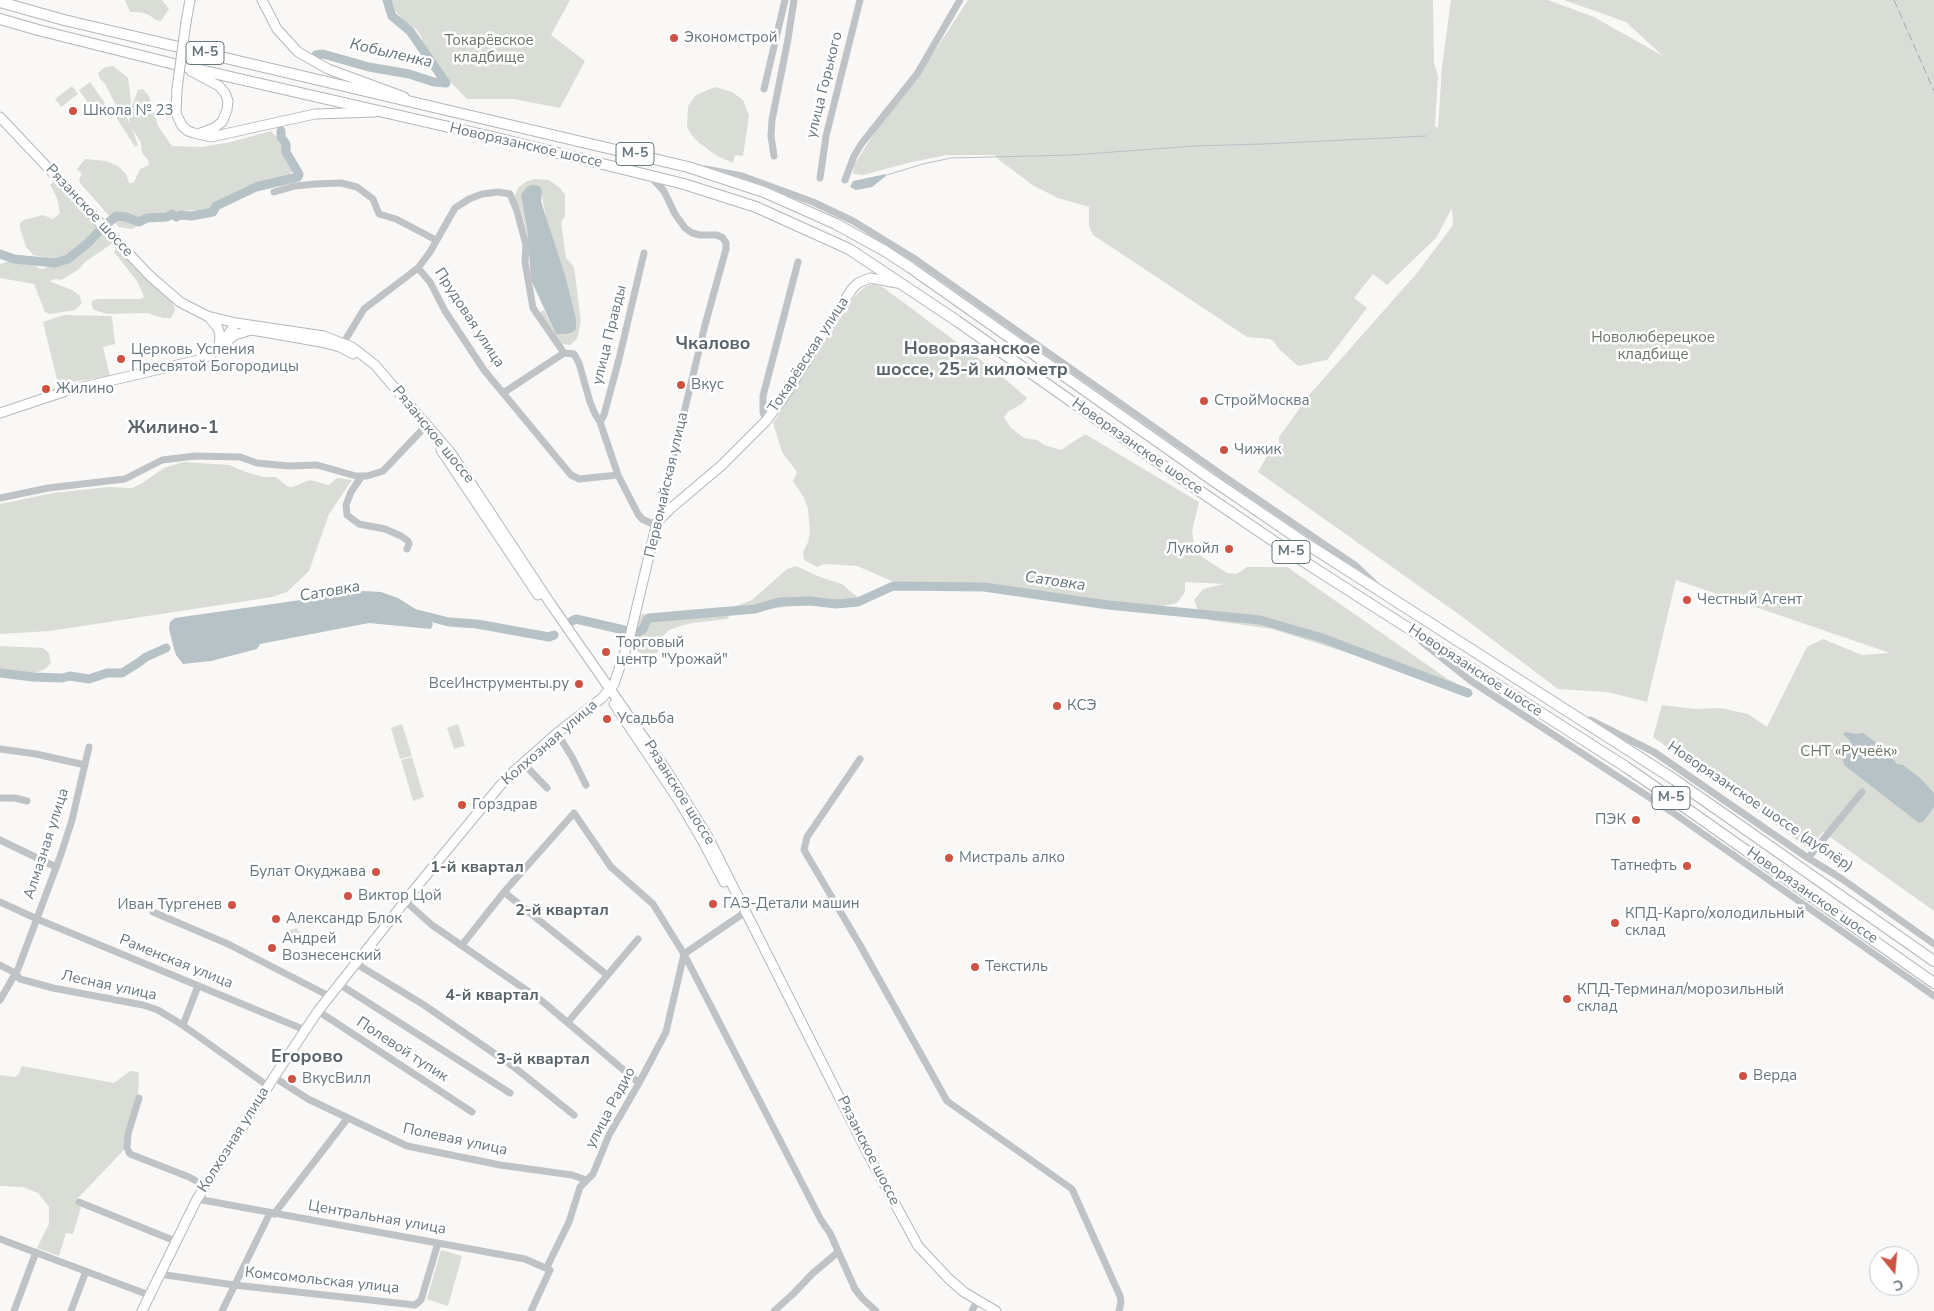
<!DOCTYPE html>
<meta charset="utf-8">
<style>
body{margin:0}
#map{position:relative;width:1934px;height:1311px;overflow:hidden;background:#f9f8f7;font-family:"Nunito Sans",sans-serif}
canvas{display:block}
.north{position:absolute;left:1869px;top:1246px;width:50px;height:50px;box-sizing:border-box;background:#fff;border:1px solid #c2c9cb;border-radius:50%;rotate:163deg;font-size:14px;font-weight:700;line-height:20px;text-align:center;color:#67777e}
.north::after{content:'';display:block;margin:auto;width:18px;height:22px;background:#ce5241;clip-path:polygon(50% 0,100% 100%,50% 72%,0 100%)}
</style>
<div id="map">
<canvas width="1934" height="1311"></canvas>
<div class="north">С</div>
</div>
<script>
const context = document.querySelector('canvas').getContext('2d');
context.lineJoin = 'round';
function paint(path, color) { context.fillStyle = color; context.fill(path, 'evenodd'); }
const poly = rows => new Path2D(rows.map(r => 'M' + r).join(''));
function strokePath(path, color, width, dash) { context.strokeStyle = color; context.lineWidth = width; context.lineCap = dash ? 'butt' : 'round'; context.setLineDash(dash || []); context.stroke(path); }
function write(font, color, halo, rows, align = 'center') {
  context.font = font + ' "Nunito Sans",sans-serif'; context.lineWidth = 5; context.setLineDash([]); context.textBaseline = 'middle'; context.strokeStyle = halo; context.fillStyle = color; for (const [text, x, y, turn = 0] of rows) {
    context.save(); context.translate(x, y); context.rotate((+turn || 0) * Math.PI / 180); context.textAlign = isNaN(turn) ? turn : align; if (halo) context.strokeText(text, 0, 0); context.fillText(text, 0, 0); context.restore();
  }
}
const green = poly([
 [125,0,162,0,169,9,161,21,156,20,149,15,139,12,130,12],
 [391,0,570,0,551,35,585,61,560,108,514,99,467,99,440,71,426,51,421,36,416,29,404,21,395,10],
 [968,0,1433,0,1434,63,1438,76,1435,126,1438,128,1442,67,1451,0,1548,0,1594,17,1663,56,1626,22,1564,0,1934,0,1934,911,1823,832,1808,848,1653,737,1662,705,1695,709,1721,708,1748,714,1767,727,1807,647,1823,639,1862,655,1890,653,1676,580,1647,702,1607,692,1558,689,1457,613,1258,472,1272,447,1276,447,1279,444,1279,437,1310,394,1417,273,1453,225,1452,208,1436,238,1387,285,1373,274,1354,298,1367,308,1327,360,1298,366,1279,349,1274,342,1270,339,1247,337,1093,235,1089,226,1089,207,1058,198,1034,186,999,160,995,155,947,155,912,162,863,175,853,174,854,165,875,132,925,66],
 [113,66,128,78,131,101,130,108,125,113,130,124,129,113,138,90,143,89,149,96,158,126,172,146,202,147,231,142,271,131,280,141,293,171,286,178,255,184,215,204,210,209,169,212,147,217,135,218,136,227,132,229,119,227,80,183,79,179,82,174,77,169,85,159,106,161,118,166,126,174,129,183,134,182,140,169,149,165,148,160,142,153,141,143,132,128,138,145,135,147,116,117,115,103,105,84,100,79,98,73,105,67],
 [90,82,106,105,94,112,79,90],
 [72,86,78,94,61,107,55,99],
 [715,87,732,92,743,100,749,115,743,156,735,155,733,163,717,156,698,142,691,134,687,127,688,106,696,95],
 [535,179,549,180,560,188,565,195,565,216,561,222,562,229,566,258,574,267,581,321,577,339,570,345,561,344,541,318,541,311,544,310,556,334,566,334,576,329,576,318,566,278,547,223,540,186,527,227,528,237,521,210,515,203,515,195,519,187,527,181],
 [54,181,113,243,85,262,78,270,61,280,56,279,49,281,72,290,79,295,82,303,75,310,50,314,45,312,34,284,0,278,0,264,13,260,32,264,41,269,46,268,49,265,43,257,33,255,26,247,20,228,20,223,24,220,43,215,53,219,60,213,57,198,50,185],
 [117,247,147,280,173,303,175,310,171,318,163,318,147,313,107,314,94,310,91,304,93,300,99,299,140,299,144,297,137,281,114,252],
 [874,284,884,288,998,373,1027,398,1022,404,1009,411,1004,417,1010,427,1024,438,1037,440,1044,445,1061,450,1085,434,1199,502,1192,531,1195,550,1204,558,1227,573,1237,574,1247,567,1287,567,1449,680,1455,682,1465,692,1464,696,1348,653,1272,629,1209,620,1198,610,1194,600,1203,589,1224,584,1185,582,1185,592,1177,603,1163,606,1113,603,1051,595,999,588,991,584,899,584,857,566,824,564,817,567,804,560,803,552,808,542,810,532,808,509,804,498,793,481,797,472,782,452,773,423,855,296,866,286],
 [64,315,112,316,115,344,103,347,110,376,58,384,43,322],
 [183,462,229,465,246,472,264,477,276,477,287,486,292,487,310,480,329,485,337,478,352,480,329,514,309,571,287,592,272,597,50,631,0,634,0,504,53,493,108,487,132,488,141,484,164,468],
 [796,566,820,577,842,584,851,592,861,599,854,605,809,604,735,613,734,609,736,606,752,600,787,569],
 [722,607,728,610,730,615,727,619,692,623,680,626,669,630,660,639,658,652,647,656,636,651,634,647,639,619,642,614],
 [0,646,43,648,49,653,51,663,45,669,33,674,0,671],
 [402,724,412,756,400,759,391,728],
 [458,724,465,746,454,749,447,728],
 [412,757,424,797,413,801,401,760],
 [297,928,298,931,302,933,304,940,293,944,291,938,284,935,286,931],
 [22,1066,114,1083,130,1071,139,1072,138,1095,126,1134,125,1147,122,1152,77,1199,75,1202,81,1207,73,1234,66,1233,59,1256,37,1248,49,1224,49,1207,38,1193,23,1187,0,1186,0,1075,15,1077,18,1075],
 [441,1250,462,1256,448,1306,427,1299]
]);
const water = poly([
 [886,174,886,176,872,187,856,190,850,187,853,181],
 [532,185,540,186,542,192,541,201,544,211,566,278,576,318,576,329,573,332,566,334,556,334,531,280,527,227,521,195,527,187],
 [363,591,381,592,398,598,425,615,433,624,431,629,369,623,260,644,257,649,211,661,183,664,176,655,173,645,169,629,170,622,175,618],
 [1845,732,1856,734,1863,733,1885,749,1887,753,1897,764,1903,765,1920,778,1934,793,1934,807,1924,821,1919,823,1844,765,1841,754,1846,750,1851,742,1843,734]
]);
const stream = poly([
 [887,175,923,164,951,158,1073,155,1193,146,1263,144,1426,136]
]);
const river = poly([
 [316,55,323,54,369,67,409,74,434,82,446,83,410,31,392,16,387,0],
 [0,254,14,259,55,263,68,259,89,242,100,230,116,216,126,217,139,222,147,218,167,217,172,214,176,217,180,215,191,216,213,212,216,206,256,187,298,177,299,174,286,152,286,144,281,137,281,131],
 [417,614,449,622,477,624,549,637,554,635],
 [572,621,576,619,624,630],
 [637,633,643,629,647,620,650,618,755,609,779,602,810,601,836,604,858,602,893,586,984,587,1108,605,1260,620,1322,638,1468,693],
 [0,673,33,677,62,678,70,676,89,679,107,673,122,673,138,663,146,657,166,648]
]);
const minor = poly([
 [764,89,785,0],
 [774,156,771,136,772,120,788,39,794,0],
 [705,169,742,176,813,202,853,221,915,259,1225,477,1356,566,1375,584],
 [650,176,664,191,675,214,685,228,692,233,700,235,717,235,723,238,726,243,726,249,705,325,658,521],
 [820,178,826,136,860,0],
 [845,180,854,156,862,143,917,74,960,0],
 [274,192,295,186,315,184,341,183,357,187,373,199,379,214,396,219,436,240],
 [418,268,430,282,445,311,484,370,571,475,579,479,618,475],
 [344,342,364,309,418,268,430,252,455,208,469,199,482,194,498,192,510,194,517,211,526,245,525,262,533,308,564,353],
 [564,353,574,354,579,363,590,402,595,414,600,422,618,475,638,514,642,519,657,526],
 [503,393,564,353],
 [766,421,763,412,763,396,798,262],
 [600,422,604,415,619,359,644,253],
 [361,477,351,492,346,505,347,515,359,524,385,529,401,536,408,541,409,544,407,549],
 [0,498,48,488,125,479,162,460,195,456,240,457,257,463,289,466,317,465,356,476,367,476,383,471,423,429],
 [1422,642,1471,681,1672,812,1934,996],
 [1590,720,1654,752,1808,858,1842,879,1934,944],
 [557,733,572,757,586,785],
 [0,749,36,754,85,765],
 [860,759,807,837,804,850,860,945,947,1101,1072,1189,1120,1296,1121,1302,1119,1311],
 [523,763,547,788],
 [0,798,15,798,27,801],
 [0,840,56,867],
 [1808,858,1862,792],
 [504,892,607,975],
 [405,901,432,925,542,1001,639,1083],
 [0,902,37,919,305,1030],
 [153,912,228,944,329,996],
 [462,945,504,892,574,813,611,867,653,904,684,954,821,1220,830,1233,855,1289,862,1298,876,1311],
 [355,963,424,1005,514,1067,574,1115],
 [0,965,15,973,20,979,53,988,143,1005,158,1010,181,1024,268,1086],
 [339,984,510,1093],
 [0,1000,18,969,60,857,72,820,89,747],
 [318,1011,472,1112],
 [568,1022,638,939],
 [183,1025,198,986],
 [274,1077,308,1099,407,1146,500,1165,572,1175,586,1180],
 [139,1098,128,1134,127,1148,130,1154,189,1177,205,1186],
 [197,1199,525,1259,550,1270,531,1311],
 [79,1202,175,1241],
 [274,1214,347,1119],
 [0,1239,149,1295],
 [547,1267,569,1222,580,1187,593,1174,609,1135,639,1083,666,1032,684,954,741,915],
 [159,1274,234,1285,415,1305,421,1300,438,1243],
 [14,1311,36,1252],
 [71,1311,86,1271],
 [222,1311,270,1213],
 [774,1311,793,1294,812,1274,838,1252],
 [972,1311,975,1305]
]);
const major = poly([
 [262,0,277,29,298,52,328,69,404,97],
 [186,22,190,0],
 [191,71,219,86,225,93,228,101,227,110,222,122,214,128,201,133],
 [177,89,176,113,182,126,188,131,194,133,211,137,315,114,375,112],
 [0,117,150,276,180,302,207,316,236,323,324,336,352,347,375,365,451,453,550,603,665,768,708,837,869,1156,918,1246,949,1279,964,1292,996,1311],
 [208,316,218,328,220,335,219,347],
 [252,330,321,342,340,347,353,354],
 [226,342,235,335,251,330],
 [0,413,66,391,203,359,218,349,236,323],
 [441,450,538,595],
 [614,704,679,801,702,840,724,882],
 [142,1311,197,1199,274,1077,318,1011,414,890,499,787,514,771,557,733,602,698,614,684,629,640,657,522,670,509,722,465,766,421,783,398,852,289,858,283,870,278,897,283]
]);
const highway = poly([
 [0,2,64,20,688,167,764,192,836,224,885,251,911,268,1208,477,1299,539,1675,780,1934,961],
 [0,19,38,30,174,64,501,139,684,184,756,207,849,249,957,321,1182,479,1303,561,1626,767,1690,811,1934,983]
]);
const rail = poly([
 [1894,0,1934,91]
]);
const majorBridge = poly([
 [177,89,186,22]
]);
const markers = [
 [674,38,5,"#ce5241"],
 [73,111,5,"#ce5241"],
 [121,359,5,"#ce5241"],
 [681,385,5,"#ce5241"],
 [46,389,5,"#ce5241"],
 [1204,401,5,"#ce5241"],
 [1224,450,5,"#ce5241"],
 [1229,549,5,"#ce5241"],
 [1687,600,5,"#ce5241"],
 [606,652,5,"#ce5241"],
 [579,684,5,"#ce5241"],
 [1057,706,5,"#ce5241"],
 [607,719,5,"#ce5241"],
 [462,805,5,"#ce5241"],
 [1636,820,5,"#ce5241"],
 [949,858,5,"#ce5241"],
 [1687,866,5,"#ce5241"],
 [376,872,5,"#ce5241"],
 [348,896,5,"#ce5241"],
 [713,904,5,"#ce5241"],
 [232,905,5,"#ce5241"],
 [276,919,5,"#ce5241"],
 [1615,923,5,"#ce5241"],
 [272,948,5,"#ce5241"],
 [975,967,5,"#ce5241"],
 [1567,999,5,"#ce5241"],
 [1743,1076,5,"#ce5241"],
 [292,1079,5,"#ce5241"]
];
const shields = [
 [205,53,38],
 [635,154,38],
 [1291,552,38],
 [1671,798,38]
];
const shieldNames = [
 ["М-5",205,53],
 ["М-5",635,154],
 ["М-5",1291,552],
 ["М-5",1671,798]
];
const poiNames = [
 ["Экономстрой",684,38],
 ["Школа № 23",83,111],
 ["Церковь Успения",131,350],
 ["Пресвятой Богородицы",131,367],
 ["Вкус",691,385],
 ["Жилино",56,389],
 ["СтройМосква",1214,401],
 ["Чижик",1234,450],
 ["Лукойл",1219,549,"right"],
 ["Честный Агент",1697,600],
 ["Торговый",616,643],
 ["центр \"Урожай\"",616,660],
 ["ВсеИнструменты.ру",569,684,"right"],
 ["КСЭ",1067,706],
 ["Усадьба",617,719],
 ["Горздрав",472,805],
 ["ПЭК",1626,820,"right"],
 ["Мистраль алко",959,858],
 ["Татнефть",1677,866,"right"],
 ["Булат Окуджава",366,872,"right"],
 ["Виктор Цой",358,896],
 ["ГАЗ-Детали машин",723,904],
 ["Иван Тургенев",222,905,"right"],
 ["КПД-Карго/холодильный",1625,914],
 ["склад",1625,931],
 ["Александр Блок",286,919],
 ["Андрей",282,939],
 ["Вознесенский",282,956],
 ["Текстиль",985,967],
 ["КПД-Терминал/морозильный",1577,990],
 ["склад",1577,1007],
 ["Верда",1753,1076],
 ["ВкусВилл",302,1079]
];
const parkNames = [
 ["Токарёвское",489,41],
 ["кладбище",489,58],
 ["Новолюберецкое",1653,338],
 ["кладбище",1653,355],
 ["СНТ «Ручеёк»",1849,752]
];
const streetNames = [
 ["улица Горького",825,85,-76],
 ["Новорязанское шоссе",526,146,13],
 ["Рязанское шоссе",89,211,47],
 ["Прудовая улица",469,318,57],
 ["улица Правды",610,335,-76],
 ["Токарёвская улица",809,355,-57],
 ["Рязанское шоссе",433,435,51],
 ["Новорязанское шоссе",1137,447,35],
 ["Первомайская улица",667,485,-77],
 ["Новорязанское шоссе",1475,671,33],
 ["Колхозная улица",550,743,-41],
 ["Рязанское шоссе",679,793,58],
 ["Новорязанское шоссе (дублёр)",1760,807,34],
 ["Алмазная улица",47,844,-72],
 ["Новорязанское шоссе",1812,896,35],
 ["Раменская улица",176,962,22],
 ["Лесная улица",109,986,12],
 ["Полевой тупик",402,1050,33],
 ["улица Радио",611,1108,-62],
 ["Колхозная улица",234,1140,-58],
 ["Полевая улица",455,1140,12],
 ["Рязанское шоссе",868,1151,63],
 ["Центральная улица",377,1218,10],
 ["Комсомольская улица",322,1281,6]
];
const waterNames = [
 ["Кобыленка",391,54,13],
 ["Сатовка",1055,582,8],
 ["Сатовка",330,592,-10]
];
const neighbourhoodNames = [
 ["1-й квартал",477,868],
 ["2-й квартал",562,911],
 ["4-й квартал",492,996],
 ["3-й квартал",543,1060]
];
const quarterNames = [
 ["Чкалово",713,345],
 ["Новорязанское",972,350],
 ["шоссе, 25-й километр",972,371],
 ["Жилино-1",173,429],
 ["Егорово",307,1058]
];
paint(green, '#d9ddd6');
paint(water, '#b6c2c5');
strokePath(stream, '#b6c2c5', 1);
strokePath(river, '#b6c2c5', 9);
strokePath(major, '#b3b8ba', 11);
strokePath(highway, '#b3b7b9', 12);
strokePath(minor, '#bfc3c6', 7);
strokePath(major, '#fff', 9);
strokePath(highway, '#fff', 10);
strokePath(rail, '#a1a8ac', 1, [8, 4]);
strokePath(majorBridge, '#b3b8ba', 11, []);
strokePath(majorBridge, '#fff', 9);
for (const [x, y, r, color] of markers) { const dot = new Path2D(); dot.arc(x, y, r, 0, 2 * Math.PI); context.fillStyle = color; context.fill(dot); strokePath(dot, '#fff', 2); }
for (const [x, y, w] of shields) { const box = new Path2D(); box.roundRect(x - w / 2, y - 11.5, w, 23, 4); context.fillStyle = '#fff'; context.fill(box); strokePath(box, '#67777e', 1); }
write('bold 14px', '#67777e', null, shieldNames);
write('15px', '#67777e', '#fff', poiNames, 'left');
write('15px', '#6a7766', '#fff', parkNames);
write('15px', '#67777e', '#fff', streetNames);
write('italic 16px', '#627578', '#fff', waterNames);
write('bold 16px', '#58646a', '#fff', neighbourhoodNames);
write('bold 18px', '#58646a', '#fff', quarterNames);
</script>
